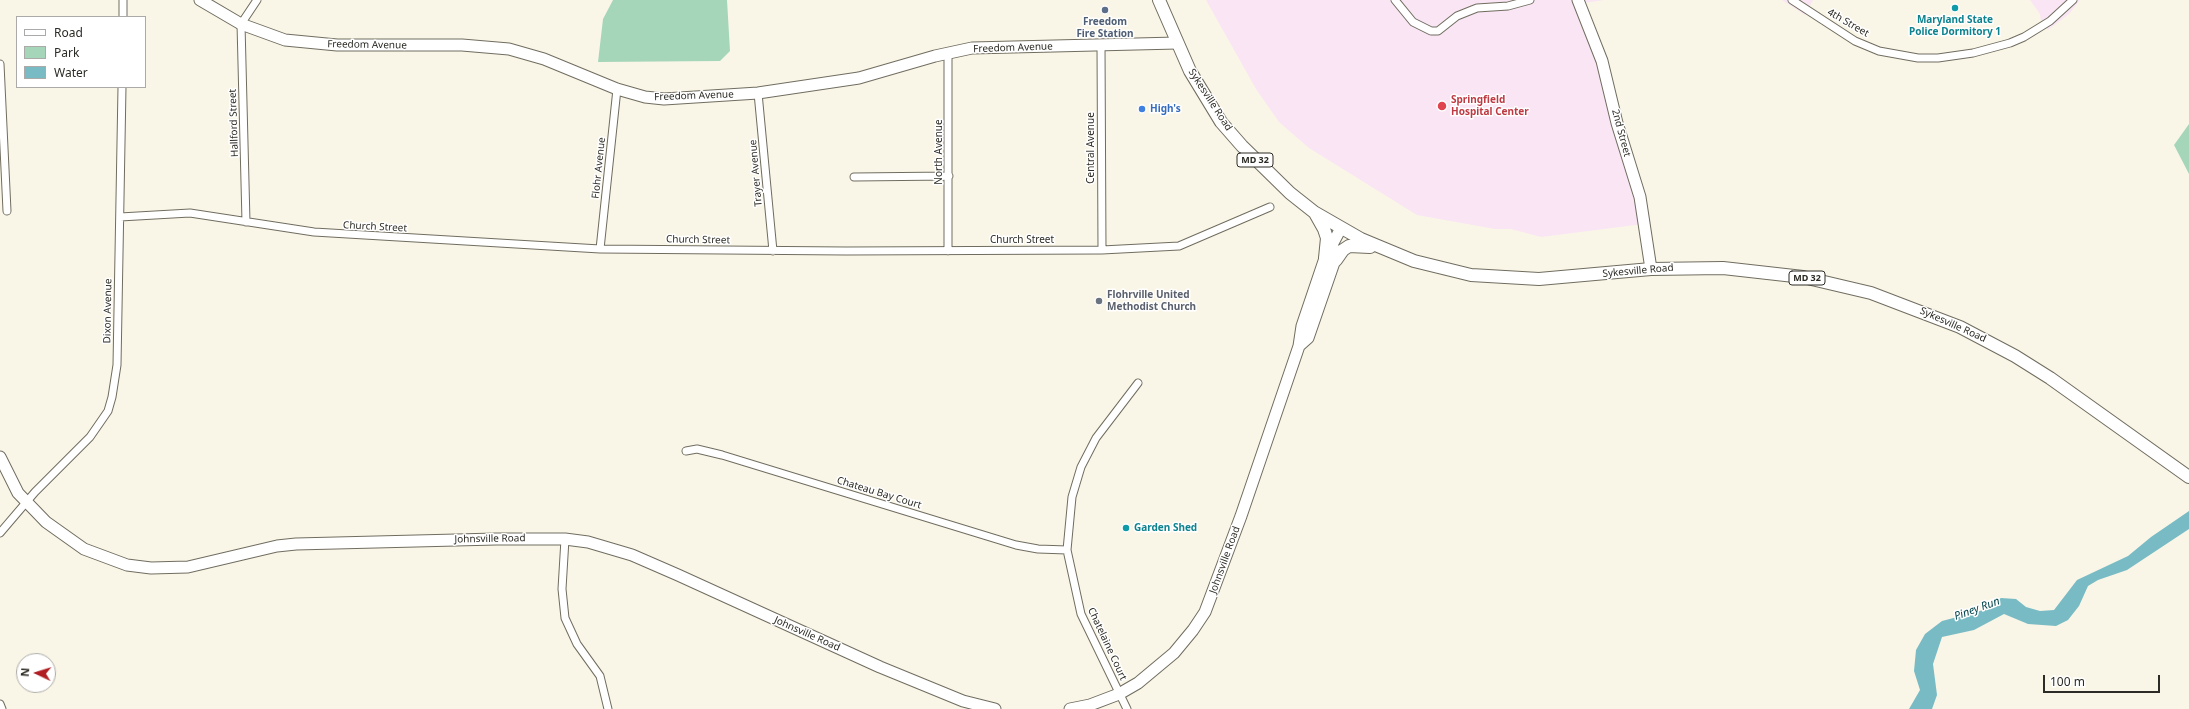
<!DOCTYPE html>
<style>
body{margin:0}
#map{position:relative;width:2189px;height:709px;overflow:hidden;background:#faf6e7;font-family:"Noto Sans",sans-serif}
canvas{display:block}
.legend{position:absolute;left:16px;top:16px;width:130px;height:72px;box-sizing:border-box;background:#fff;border:1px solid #abaaa8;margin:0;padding:5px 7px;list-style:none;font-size:12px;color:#2c2b25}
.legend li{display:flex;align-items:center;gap:8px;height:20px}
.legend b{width:20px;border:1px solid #abaaa8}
.north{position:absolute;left:16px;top:653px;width:40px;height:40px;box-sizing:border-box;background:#fff;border:1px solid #abaaa8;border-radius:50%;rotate:274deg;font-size:11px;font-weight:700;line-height:16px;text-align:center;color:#2c2b25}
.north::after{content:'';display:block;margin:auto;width:14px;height:18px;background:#b01e23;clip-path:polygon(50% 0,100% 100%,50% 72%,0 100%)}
.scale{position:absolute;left:2043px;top:675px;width:117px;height:18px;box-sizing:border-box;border:2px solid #2c2b25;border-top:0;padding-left:5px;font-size:12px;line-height:14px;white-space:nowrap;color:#2c2b25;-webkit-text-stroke:3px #fff;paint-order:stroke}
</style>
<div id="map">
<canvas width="2189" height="709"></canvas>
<ul class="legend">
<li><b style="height:5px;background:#fff"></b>Road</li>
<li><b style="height:11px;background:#a6d6ba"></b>Park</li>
<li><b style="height:11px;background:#78bbc5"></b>Water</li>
</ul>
<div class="north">N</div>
<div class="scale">100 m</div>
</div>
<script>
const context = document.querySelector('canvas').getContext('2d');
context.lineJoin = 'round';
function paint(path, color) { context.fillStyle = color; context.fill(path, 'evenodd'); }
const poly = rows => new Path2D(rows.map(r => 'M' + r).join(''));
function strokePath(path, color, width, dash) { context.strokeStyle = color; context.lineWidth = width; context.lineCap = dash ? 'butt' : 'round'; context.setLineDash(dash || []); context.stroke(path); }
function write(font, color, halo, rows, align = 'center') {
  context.font = font + ' "Noto Sans",sans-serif'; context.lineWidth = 3; context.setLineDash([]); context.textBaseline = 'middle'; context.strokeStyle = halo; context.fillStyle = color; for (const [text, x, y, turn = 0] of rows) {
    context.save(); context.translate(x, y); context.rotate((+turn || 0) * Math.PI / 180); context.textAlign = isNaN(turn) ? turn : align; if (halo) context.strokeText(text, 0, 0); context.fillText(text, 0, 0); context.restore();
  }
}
const medical = poly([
 [1206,0,1604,0,1584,3,1614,92,1651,223,1541,237,1511,229,1495,229,1417,215,1309,148,1279,122,1256,89],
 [1782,0,1813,0,1805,15],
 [2030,0,2080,0,2069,14,2048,30,2041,21,2040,14]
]);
const green = poly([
 [613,0,727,0,730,51,720,61,598,62,603,19],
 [2189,124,2189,174,2174,145]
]);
const water = poly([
 [2189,511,2189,529,2127,570,2098,580,2088,586,2079,606,2068,620,2056,626,2028,624,2004,614,1974,630,1942,637,1933,664,1937,695,1932,709,1909,709,1920,690,1914,671,1916,650,1925,634,1942,621,1980,611,2001,598,2016,599,2026,607,2040,611,2054,610,2077,580,2128,556,2151,537]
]);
const street = poly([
 [1395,0,1413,22,1431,31,1438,31,1457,16,1477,8,1508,6,1530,0],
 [1792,0,1855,41,1879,51,1918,58,1938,58,1973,53,2010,43,2024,37,2050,21,2073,0],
 [123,17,123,0],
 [1101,45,1102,250],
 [0,64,7,211],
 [758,93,773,251],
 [854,177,949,176],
 [120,217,190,213,314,232,600,249,846,251,1102,250,1179,246,1270,207],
 [246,222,241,24,257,0],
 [600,249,617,89],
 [948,251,948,53],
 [686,451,697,449,722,455,1016,545,1038,549,1067,550],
 [0,533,35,492,90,437,108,411,112,397,117,365,122,87],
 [565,539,562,589,565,618,577,644,600,676,608,709],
 [0,704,2,709],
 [1127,709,1081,614,1067,550,1072,497,1081,467,1096,438,1138,383]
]);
const secondary = poly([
 [200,0,241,24,285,40,337,45,462,45,509,49,544,59,617,89,645,97,664,99,758,93,859,78,935,56,972,48,1177,43],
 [1578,0,1602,61,1617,123,1640,197,1651,269],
 [1299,346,1308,338,1338,251],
 [0,457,18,493,46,522,84,549,127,565,151,568,188,567,277,546,296,544,496,539,565,539,588,542,632,555,678,575,880,667,963,701,995,709],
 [1070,709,1090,705,1119,694,1138,683,1174,653,1193,630,1205,612,1241,516,1299,346,1302,326,1325,258,1341,228]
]);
const primary = poly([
 [1159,0,1190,71,1221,122,1242,146,1290,193,1314,212,1361,239,1414,261,1471,275,1539,279,1651,269,1723,268,1803,277,1871,293,1960,327,2015,356,2050,378,2189,477],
 [1315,213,1324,229,1327,238,1325,258],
 [1336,260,1343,250,1349,246,1370,247]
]);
const markers = [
 [1955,8,4,"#0f9aa8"],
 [1105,10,4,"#5c6f8a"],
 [1442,106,5,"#e0444e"],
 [1142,109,4,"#3f7fe0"],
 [1099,301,4,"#6b7280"],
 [1126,528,4,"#0f9aa8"]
];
const shields = [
 [1255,160,36],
 [1807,278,36]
];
const shieldNames = [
 ["MD 32",1255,160],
 ["MD 32",1807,278]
];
const cultureNames = [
 ["Maryland State",1955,20],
 ["Police Dormitory 1",1955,32],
 ["Garden Shed",1134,528,"left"]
];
const serviceNames = [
 ["Freedom",1105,22],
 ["Fire Station",1105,34]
];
const streetNames = [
 ["4th Street",1848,23,30],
 ["Freedom Avenue",367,45,1],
 ["Freedom Avenue",1013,48,-2],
 ["Freedom Avenue",694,96,-2],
 ["Sykesville Road",1210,100,57],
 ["Hallford Street",234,123,-92],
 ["2nd Street",1621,133,75],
 ["Central Avenue",1091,148,-90],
 ["North Avenue",939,152,-90],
 ["Flohr Avenue",599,168,-84],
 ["Trayer Avenue",756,173,-95],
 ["Church Street",375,227,3],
 ["Church Street",698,240,1],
 ["Church Street",1022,240],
 ["Sykesville Road",1638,271,-5],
 ["Dixon Avenue",108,311,-89],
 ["Sykesville Road",1953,325,24],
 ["Chateau Bay Court",879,493,17],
 ["Johnsville Road",490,539,-1],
 ["Johnsville Road",1225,560,-70],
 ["Johnsville Road",807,634,24],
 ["Chatelaine Court",1107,644,65]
];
const healthNames = [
 ["Springfield",1451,100],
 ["Hospital Center",1451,112]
];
const shopNames = [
 ["High's",1150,109]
];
const worshipNames = [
 ["Flohrville United",1107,295],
 ["Methodist Church",1107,307]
];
const waterNames = [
 ["Piney Run",1977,609,-20]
];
paint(medical, '#f9e5f4');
paint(green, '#a6d6ba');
paint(water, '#78bbc5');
strokePath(street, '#706d60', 9);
strokePath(secondary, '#706d60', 13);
strokePath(primary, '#706d60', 14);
strokePath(street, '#fff', 7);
strokePath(secondary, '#fff', 11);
strokePath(primary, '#fff', 12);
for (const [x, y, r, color] of markers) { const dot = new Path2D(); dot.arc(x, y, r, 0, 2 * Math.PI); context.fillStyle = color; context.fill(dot); strokePath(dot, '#fff', 1.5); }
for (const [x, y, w] of shields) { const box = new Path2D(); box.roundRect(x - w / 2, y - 7, w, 14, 3); context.fillStyle = '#fff'; context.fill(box); strokePath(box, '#2c2b25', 1); }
write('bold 9px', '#2c2b25', null, shieldNames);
write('bold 10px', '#0d838f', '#fff', cultureNames);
write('bold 10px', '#4e5e75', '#fff', serviceNames);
write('10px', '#2c2b25', '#fff', streetNames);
write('bold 10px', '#be3a42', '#fff', healthNames, 'left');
write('bold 10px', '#366cbe', '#fff', shopNames, 'left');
write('bold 10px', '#5b616d', '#fff', worshipNames, 'left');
write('italic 11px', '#04454d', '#fff', waterNames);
</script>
